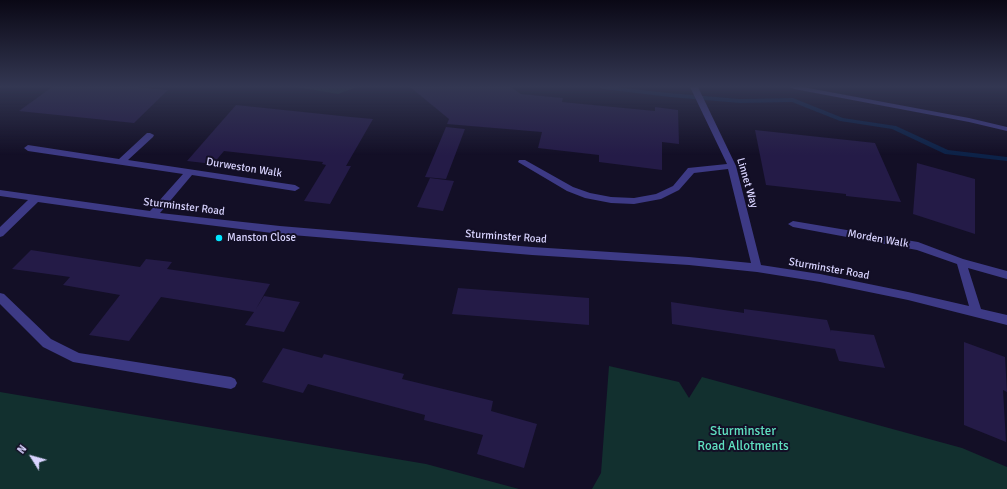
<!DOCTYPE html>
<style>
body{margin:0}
#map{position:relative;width:1007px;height:489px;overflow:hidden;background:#130f26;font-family:Signika,sans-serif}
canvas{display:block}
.north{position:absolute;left:12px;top:437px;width:40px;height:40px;-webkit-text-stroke:3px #130f26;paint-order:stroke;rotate:307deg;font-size:11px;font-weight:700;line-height:16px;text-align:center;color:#d9d4ff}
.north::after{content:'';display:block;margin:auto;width:14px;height:18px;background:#d9d4ff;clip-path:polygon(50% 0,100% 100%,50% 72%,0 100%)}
</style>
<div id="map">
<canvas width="1007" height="489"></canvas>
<div class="north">N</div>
</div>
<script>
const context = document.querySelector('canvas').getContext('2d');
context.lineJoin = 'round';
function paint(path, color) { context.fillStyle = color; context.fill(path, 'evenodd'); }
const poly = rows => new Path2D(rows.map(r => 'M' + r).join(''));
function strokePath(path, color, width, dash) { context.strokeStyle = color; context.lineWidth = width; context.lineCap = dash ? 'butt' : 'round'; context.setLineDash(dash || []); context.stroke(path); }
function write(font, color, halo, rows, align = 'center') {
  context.font = font + ' Signika,sans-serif'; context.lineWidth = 4; context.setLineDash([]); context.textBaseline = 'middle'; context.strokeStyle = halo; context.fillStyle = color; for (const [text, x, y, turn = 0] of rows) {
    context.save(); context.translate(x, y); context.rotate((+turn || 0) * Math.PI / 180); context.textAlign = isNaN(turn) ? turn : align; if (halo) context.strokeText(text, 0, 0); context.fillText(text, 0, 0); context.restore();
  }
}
const green = poly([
 [296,87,357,87,338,94],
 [609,366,679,382,689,398,702,377,962,448,1007,467,1007,489,592,489,601,473],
 [0,392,426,464,519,489,0,489]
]);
const stream = poly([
 [600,87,614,87,669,93,740,99,793,98,843,118,896,126,948,150,1007,157,1007,161,945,154,892,129,840,121,792,102,740,103,669,97,603,89,600,87]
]);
const building = poly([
 [52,87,134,87,168,90,134,123,19,111],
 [410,87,511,87,521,94,563,98,562,102,655,111,655,107,678,110,679,144,662,142,662,170,599,162,599,155,538,148,542,132,447,124,449,119],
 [236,105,351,117,373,119,346,166,351,166,330,204,304,201,326,165,322,164,323,162,224,151,213,164,187,161],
 [446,127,465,129,446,179,425,177],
 [755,130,875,143,901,202,846,196,846,194,766,185],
 [917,163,975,179,975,234,913,214],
 [430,178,454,181,443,211,417,207],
 [31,250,140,267,146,259,172,262,167,269,270,284,256,309,264,296,300,302,284,332,245,325,254,312,161,297,129,341,89,335,120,295,63,285,70,277,12,269],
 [458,288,589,298,589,325,452,314],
 [671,302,744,313,744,309,827,320,831,332,830,330,874,335,885,368,839,361,835,349,672,324],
 [964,342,1005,357,1007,392,1003,390,1006,442,964,425],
 [283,348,322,358,324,354,404,374,402,379,493,401,491,411,537,424,524,468,477,454,483,435,424,420,425,415,308,384,303,393,262,382]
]);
const minor = poly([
 [690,87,698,87,736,166,761,265,820,274,908,292,969,306,957,264,917,250,793,227,788,224,793,221,918,242,963,259,1007,271,1007,279,968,268,981,309,1007,315,1007,325,908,300,820,282,757,272,689,265,532,255,280,234,152,218,38,202,3,236,0,237,0,227,28,200,0,196,0,190,150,211,183,174,28,151,24,148,28,145,119,159,147,133,150,133,154,135,153,137,128,160,295,185,300,188,295,191,192,175,160,213,280,226,532,247,689,257,751,263,728,169,694,173,679,190,661,199,634,204,611,203,585,198,567,191,518,162,519,160,525,160,573,187,590,193,611,197,634,198,656,194,673,186,688,168,727,164,690,87],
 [790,87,803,87,969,118,1007,127,1007,131,969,122,794,89,790,87],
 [0,293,4,294,51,339,79,353,231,377,235,379,237,383,235,387,231,389,73,362,43,347,0,304,0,293]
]);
const markers = [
 [219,238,4,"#00e5ff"]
];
const streetNames = [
 ["Durweston Walk",244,168,9],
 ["Linnet Way",747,183,74],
 ["Sturminster Road",184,207,7],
 ["Sturminster Road",506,237,4],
 ["Morden Walk",878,239,10],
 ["Sturminster Road",829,269,10]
];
const poiNames = [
 ["Manston Close",227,238]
];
const nearParknames = [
 ["Sturminster",743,432],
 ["Road Allotments",743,447]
];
paint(green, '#12302f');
paint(stream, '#0c2248');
paint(building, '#241b47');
paint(minor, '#3d3a85');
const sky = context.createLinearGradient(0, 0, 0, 155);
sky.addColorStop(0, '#0a0815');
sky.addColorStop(0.56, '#333752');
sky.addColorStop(1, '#33375200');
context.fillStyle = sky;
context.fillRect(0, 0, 1007, 155);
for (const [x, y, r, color] of markers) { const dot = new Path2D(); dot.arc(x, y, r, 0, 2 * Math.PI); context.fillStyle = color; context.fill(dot); strokePath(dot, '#130f26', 1.5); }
write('11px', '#d9d4ff', '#130f26', streetNames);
write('11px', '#d9d4ff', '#130f26', poiNames, 'left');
write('13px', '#5fe0c0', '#130f26', nearParknames);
</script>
